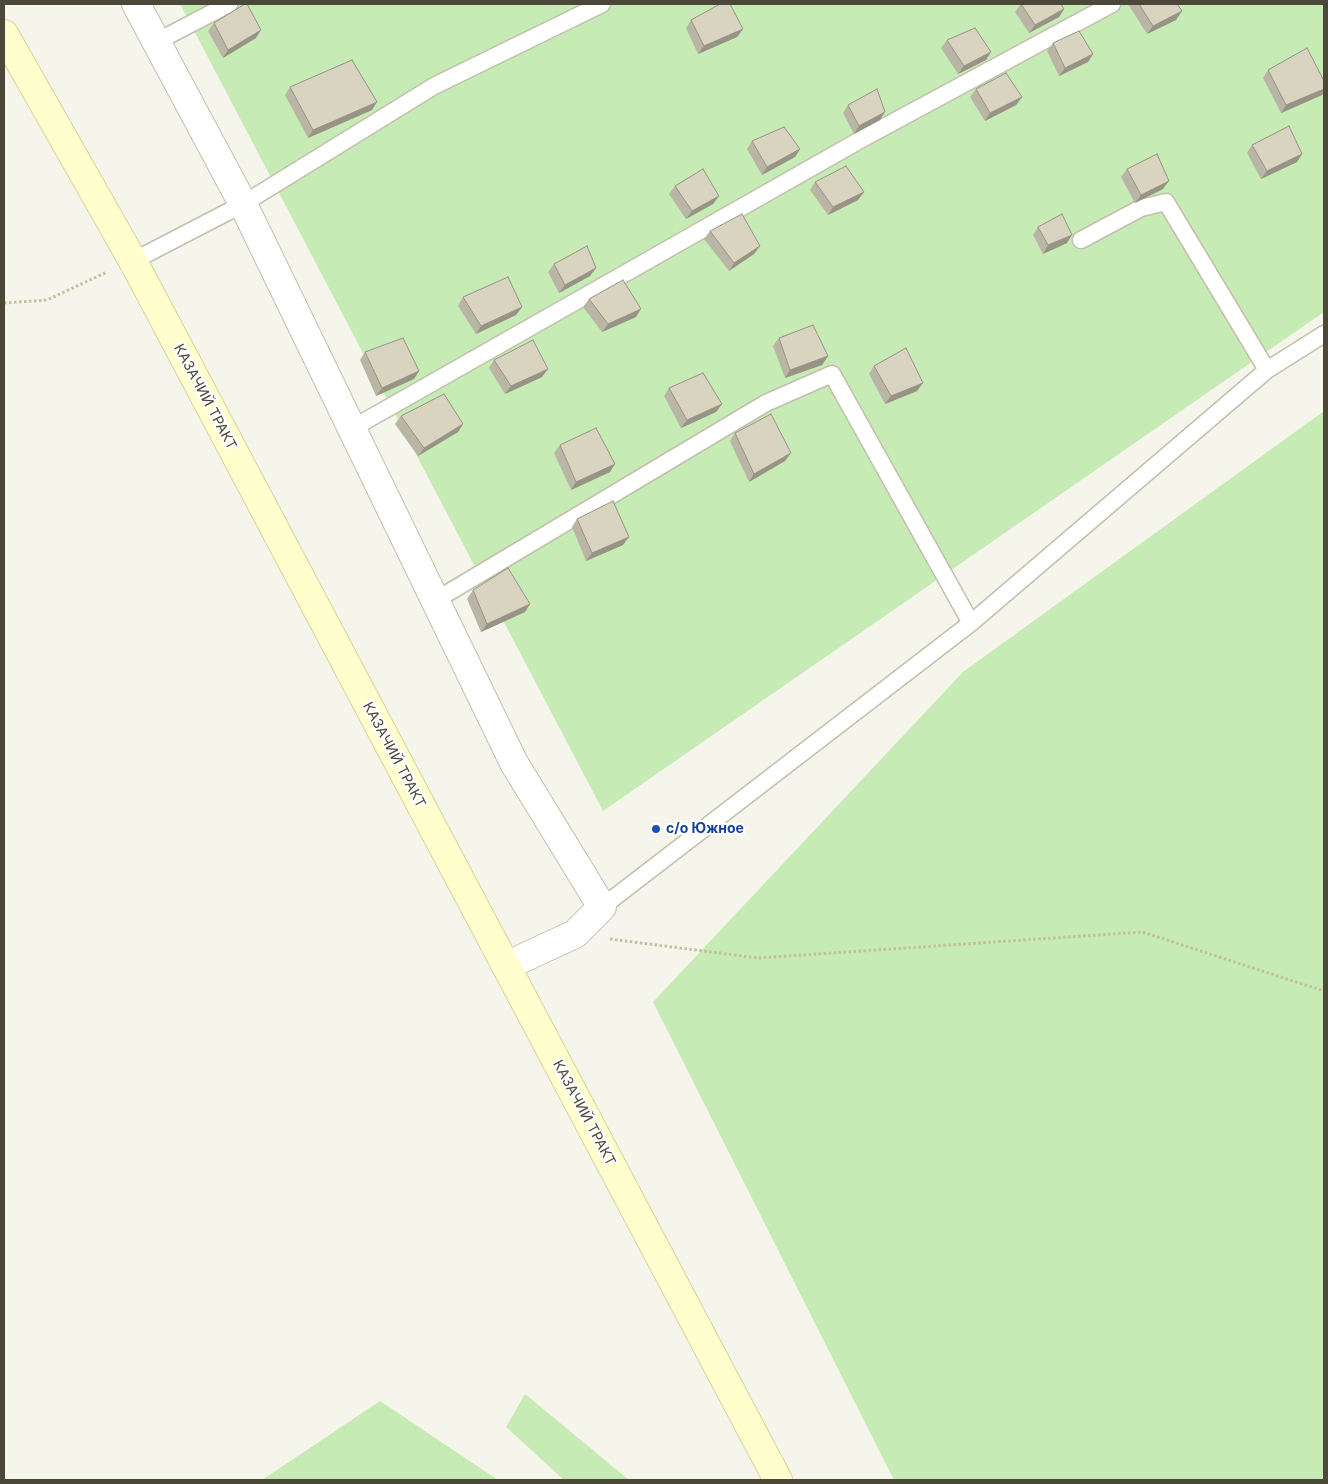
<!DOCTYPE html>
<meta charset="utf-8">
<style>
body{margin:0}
#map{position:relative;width:1328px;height:1484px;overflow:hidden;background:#f6f5ec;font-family:Inter,sans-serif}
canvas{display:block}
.frame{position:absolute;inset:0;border:5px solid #4b4839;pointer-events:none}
</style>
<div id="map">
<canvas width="1328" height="1484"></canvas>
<div class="frame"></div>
</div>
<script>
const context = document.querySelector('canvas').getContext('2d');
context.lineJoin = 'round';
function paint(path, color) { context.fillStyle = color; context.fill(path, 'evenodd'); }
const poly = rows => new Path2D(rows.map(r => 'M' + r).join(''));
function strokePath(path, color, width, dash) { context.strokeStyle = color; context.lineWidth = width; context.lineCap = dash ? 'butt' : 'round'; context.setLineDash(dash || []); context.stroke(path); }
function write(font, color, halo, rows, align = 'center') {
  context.font = font + ' Inter,sans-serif'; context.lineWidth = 4.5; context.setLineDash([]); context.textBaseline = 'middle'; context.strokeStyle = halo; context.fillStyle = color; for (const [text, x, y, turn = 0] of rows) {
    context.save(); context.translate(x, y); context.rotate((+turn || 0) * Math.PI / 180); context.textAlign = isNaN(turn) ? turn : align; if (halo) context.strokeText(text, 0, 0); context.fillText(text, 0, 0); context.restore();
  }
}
const green = poly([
 [180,4,1324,4,1324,312,603,811],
 [1324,411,1324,1480,894,1480,653,1002,963,672],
 [525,1394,629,1480,564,1480,506,1427],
 [380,1401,498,1480,262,1480]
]);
const path = poly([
 [4,303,47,300,107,272],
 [610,939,758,958,1142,932,1324,991]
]);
const service = poly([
 [156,42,229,4],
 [1081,240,1141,208,1166,202,1267,370],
 [133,261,243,204,434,86,602,4],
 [351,429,860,140,1112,4],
 [436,600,766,403,832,374,971,623],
 [602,907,971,623,1267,370,1324,334]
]);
const minor = poly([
 [136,4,243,204,514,763,602,907,575,934,506,966]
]);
const secondary = poly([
 [4,34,133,261,778,1480]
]);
const wall = poly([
 [1021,4,1064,9,1059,17,1029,33,1015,12],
 [1128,4,1177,4,1176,20,1147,34],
 [691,20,743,29,737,37,698,54,686,28],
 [214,23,256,38,223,58,208,31],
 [947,40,986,60,958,74,941,48],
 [1053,43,1093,54,1088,62,1059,76,1047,51],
 [1268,70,1324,81,1324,92,1322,95,1281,113,1263,78],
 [290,87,372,110,308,138,285,95],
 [976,89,1022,97,1016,105,985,121,970,97],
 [848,105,880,120,854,134,843,113],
 [752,141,800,149,795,157,762,175,747,149],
 [1252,145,1302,154,1297,162,1261,179,1247,153],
 [1127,169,1163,189,1135,203,1121,177],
 [815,182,864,192,858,200,828,215,810,190],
 [675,186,719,196,713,204,686,219,669,194],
 [1038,227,1067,243,1043,254,1033,235],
 [710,231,760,246,754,254,729,271,704,239],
 [554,264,596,268,590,276,559,293,548,272],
 [463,297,522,307,516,315,476,334,458,306],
 [589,299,636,317,602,332,583,307],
 [779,338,828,356,822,365,785,378,773,346],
 [365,352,419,371,414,379,376,396,360,360],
 [494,360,542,377,505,394,489,368],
 [874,366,917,391,885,404,869,374],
 [669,388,722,404,716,412,681,428,664,396],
 [401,416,463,424,458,432,418,456,395,424],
 [735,433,785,461,749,482,730,441],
 [560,445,610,472,571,490,554,453],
 [577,519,623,545,586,561,572,527],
 [473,590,530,604,525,612,481,632,467,599]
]);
const shadedWall = poly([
 [1064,9,1059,17,1029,33,1035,25],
 [1182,11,1176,20,1147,34,1153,26],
 [743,29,737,37,698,54,704,46],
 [261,30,256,38,223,58,228,50],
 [991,52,986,60,958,74,964,66],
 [1093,54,1088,62,1059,76,1065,68],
 [1324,89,1324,92,1322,95,1281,113,1286,105],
 [1022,97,1016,105,985,121,990,113],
 [377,102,372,110,308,138,313,130],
 [885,112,880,120,854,134,859,126],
 [800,149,795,157,762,175,767,167],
 [1302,154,1297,162,1261,179,1267,171],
 [1169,181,1163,189,1135,203,1141,195],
 [864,192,858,200,828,215,833,207],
 [719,196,713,204,686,219,692,211],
 [1072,235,1067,243,1043,254,1048,245],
 [760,246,754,254,729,271,734,263],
 [596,268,590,276,559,293,565,285],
 [522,307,516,315,476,334,481,326],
 [641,309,636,317,602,332,608,324],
 [828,356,822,365,785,378,790,370],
 [548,369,542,377,505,394,511,386],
 [419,371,414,379,376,396,382,388],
 [923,383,917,391,885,404,891,396],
 [722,404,716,412,681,428,687,420],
 [463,424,458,432,418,456,424,448],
 [791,453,785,461,749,482,754,474],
 [615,464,610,472,571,490,576,482],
 [629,537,623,545,586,561,592,553],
 [530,604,525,612,481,632,487,624]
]);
const building = poly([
 [245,4,247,4,261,30,228,50,214,23,245,4],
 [720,4,730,4,743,29,704,46,691,20,720,4],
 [1021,4,1061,4,1064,9,1035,25,1021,4],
 [1139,4,1177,4,1182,11,1153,26,1139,4],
 [975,28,991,52,964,66,947,40,975,28],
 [1079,31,1093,54,1065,68,1053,43,1079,31],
 [1307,48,1324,81,1324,89,1286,105,1268,70,1307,48],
 [352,60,377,102,313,130,290,87,352,60],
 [1006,73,1022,97,990,113,976,89,1006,73],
 [877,89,885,112,859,126,848,105,877,89],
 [1289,126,1302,154,1267,171,1252,145,1289,126],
 [784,127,800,149,767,167,752,141,784,127],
 [1157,154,1169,181,1141,195,1127,169,1157,154],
 [846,166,864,192,833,207,815,182,846,166],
 [703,169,719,196,692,211,675,186,703,169],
 [742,214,760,246,734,263,710,231,742,214],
 [1062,214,1072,235,1048,245,1038,227,1062,214],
 [587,246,596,268,565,285,554,264,587,246],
 [508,277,522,307,481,326,463,297,508,277],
 [623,280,641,309,608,324,589,299,623,280],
 [813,325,828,356,790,370,779,338,813,325],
 [403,338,419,371,382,388,365,352,403,338],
 [533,340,548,369,511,386,494,360,533,340],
 [906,348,923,383,891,396,874,366,906,348],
 [703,373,722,404,687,420,669,388,703,373],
 [444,394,463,424,424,448,401,416,444,394],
 [771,414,791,453,754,474,735,433,771,414],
 [596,428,615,464,576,482,560,445,596,428],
 [613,501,629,537,592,553,577,519,613,501],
 [508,568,530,604,487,624,473,590,508,568]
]);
const markers = [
 [656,829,5,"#1a4fb4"]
];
const streetNames = [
 ["КАЗАЧИЙ ТРАКТ",205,397,62],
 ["КАЗАЧИЙ ТРАКТ",394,755,62],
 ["КАЗАЧИЙ ТРАКТ",584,1113,62]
];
const transitNames = [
 ["с/о Южное",666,829]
];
paint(green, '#c6ebb4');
strokePath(service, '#c2c0ae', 19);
strokePath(minor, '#c2c0ae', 30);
strokePath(secondary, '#d7d49b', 30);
strokePath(path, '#c4bf9e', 3, [2.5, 2.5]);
strokePath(service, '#fff', 16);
strokePath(minor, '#fff', 28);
strokePath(secondary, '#fffecd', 28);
paint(wall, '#bab6a5');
paint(shadedWall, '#979486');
paint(building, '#d8d4c0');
strokePath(building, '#979486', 1);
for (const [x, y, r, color] of markers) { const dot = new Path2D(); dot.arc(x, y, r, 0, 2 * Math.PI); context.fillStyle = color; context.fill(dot); strokePath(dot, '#fff', 2); }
write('14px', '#4b4839', '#fff', streetNames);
write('bold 14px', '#164399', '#fff', transitNames, 'left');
</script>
